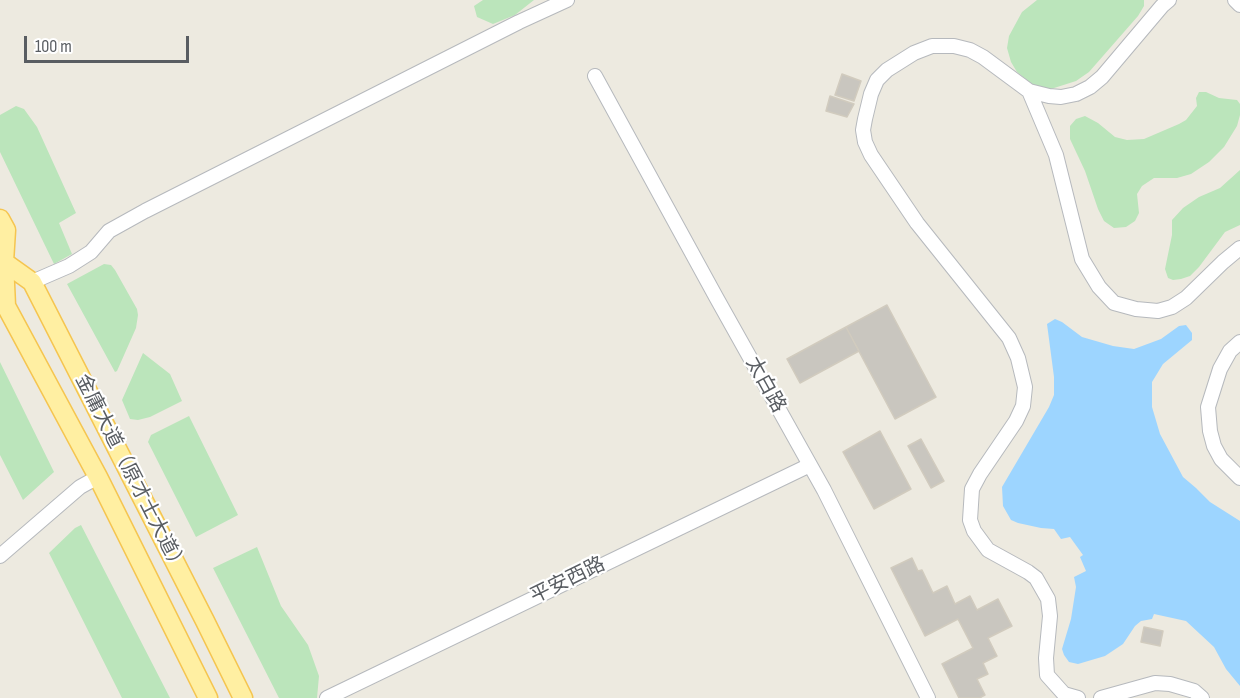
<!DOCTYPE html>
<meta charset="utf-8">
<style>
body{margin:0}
#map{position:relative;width:1240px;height:698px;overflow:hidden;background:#edeae0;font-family:"Sofia Sans Condensed",sans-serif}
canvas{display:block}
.scale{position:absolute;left:24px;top:36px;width:165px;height:27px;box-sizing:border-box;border:3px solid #595d62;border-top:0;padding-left:8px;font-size:18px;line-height:21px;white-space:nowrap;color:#595d62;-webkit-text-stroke:4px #fff;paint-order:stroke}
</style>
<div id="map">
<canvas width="1240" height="698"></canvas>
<div class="scale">100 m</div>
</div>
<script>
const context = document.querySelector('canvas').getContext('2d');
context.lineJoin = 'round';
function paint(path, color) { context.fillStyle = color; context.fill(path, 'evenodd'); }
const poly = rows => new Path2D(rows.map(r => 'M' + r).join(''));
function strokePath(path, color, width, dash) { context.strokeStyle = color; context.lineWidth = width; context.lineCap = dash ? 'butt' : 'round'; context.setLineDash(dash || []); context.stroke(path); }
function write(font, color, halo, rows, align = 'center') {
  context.font = font + ' "Sofia Sans Condensed","Noto Sans SC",sans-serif'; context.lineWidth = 4.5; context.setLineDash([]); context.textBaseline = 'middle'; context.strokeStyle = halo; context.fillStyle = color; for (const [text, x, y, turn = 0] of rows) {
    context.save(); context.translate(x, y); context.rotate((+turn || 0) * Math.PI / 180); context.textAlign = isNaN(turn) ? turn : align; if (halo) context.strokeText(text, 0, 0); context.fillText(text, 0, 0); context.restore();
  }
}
const green = poly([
 [483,0,534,0,515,15,493,24,477,17,474,6],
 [1037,0,1144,0,1144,6,1138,16,1089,72,1076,81,1051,89,1033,85,1017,72,1011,62,1007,48,1009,36,1022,12],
 [1199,92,1206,92,1219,98,1237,100,1240,104,1240,115,1237,126,1224,147,1209,162,1191,174,1177,178,1154,178,1142,186,1137,194,1139,213,1135,221,1126,227,1114,228,1104,221,1098,209,1085,171,1070,139,1070,126,1076,119,1085,116,1098,123,1115,137,1127,140,1144,139,1179,124,1186,120,1197,106,1196,98],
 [16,106,24,109,37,127,76,213,59,223,72,254,54,264,0,152,0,115],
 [1240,170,1240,225,1225,232,1199,267,1190,276,1181,279,1173,280,1168,278,1165,269,1172,235,1172,220,1183,208,1199,197,1220,188],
 [104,264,111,265,115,270,137,309,138,315,136,328,117,371,115,372,67,284],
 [143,353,170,374,182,401,150,417,138,420,130,419,122,400],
 [0,362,54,472,23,500,0,455],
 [189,416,238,515,196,537,148,442,151,435],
 [81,525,170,698,122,698,49,553,75,528],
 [257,547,281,606,308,645,319,676,317,698,279,698,213,568]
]);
const water = poly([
 [1055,319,1062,322,1082,337,1113,346,1134,349,1161,339,1179,326,1186,325,1192,333,1192,340,1163,364,1152,382,1152,407,1160,434,1183,477,1196,488,1210,502,1240,521,1240,686,1226,669,1214,647,1186,621,1154,614,1152,619,1141,621,1135,626,1123,644,1105,656,1078,664,1069,662,1064,655,1062,649,1071,619,1076,587,1074,577,1086,571,1080,557,1083,555,1070,537,1061,539,1054,529,1041,528,1018,523,1011,520,1003,506,1002,487,1049,407,1054,395,1054,377,1047,324]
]);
const building = poly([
 [842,74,861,81,854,101,835,95,842,74],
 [830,96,854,104,847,117,826,111,830,96],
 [887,305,936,397,895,419,846,327,887,305],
 [846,327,859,351,800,383,787,359,846,327],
 [880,431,911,489,874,509,843,452,880,431],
 [921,439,944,481,931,488,908,446,921,439],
 [912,558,918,571,922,570,933,593,947,586,955,604,970,596,977,610,998,599,1012,626,988,638,997,656,983,663,988,674,977,679,985,695,981,697,981,698,959,698,942,664,973,648,958,619,925,636,891,568,912,558],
 [1144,627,1163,631,1160,646,1141,642,1144,627]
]);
const minor = poly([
 [1235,0,1240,5],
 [595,76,716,297,824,490,928,698],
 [1029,91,1056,155,1082,259,1099,287,1114,303,1136,309,1158,311,1172,307,1186,298,1223,262,1240,248],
 [32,282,69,266,91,252,109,231,145,211,519,22,567,0],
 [1240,342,1230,351,1220,369,1208,407,1210,431,1214,446,1221,459,1240,478],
 [0,556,80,487,98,477],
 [327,698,810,465],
 [1078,698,1064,694,1047,675,1046,658,1050,616,1048,599,1036,578,1028,572,988,550,974,531,970,520,972,489,980,474,1016,421,1023,406,1025,387,1018,358,1009,338,917,223,871,155,865,142,863,130,865,119,871,94,877,80,887,70,914,53,932,46,954,46,970,50,983,57,1029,91,1049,96,1061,97,1076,94,1090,87,1102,77,1162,6,1169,0],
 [1101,698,1155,683,1170,684,1194,691,1202,698]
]);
const major = poly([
 [0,219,6,230,4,262,32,282,205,621,243,698],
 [0,259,4,262,6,306,98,477,208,698]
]);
const streetNames = [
 ["太白路",765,385,61],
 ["金庸大道（原才士大道）",130,474,63],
 ["平安西路",568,581,-26]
];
paint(green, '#bbe5bb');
paint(water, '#9dd5ff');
paint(building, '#c9c6bf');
strokePath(building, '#d1cbbe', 1.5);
strokePath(minor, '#b6b9bd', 16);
strokePath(major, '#f5c550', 21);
strokePath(minor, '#fff', 14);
strokePath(major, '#ffefa2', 18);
write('20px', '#595d62', '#fff', streetNames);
</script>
